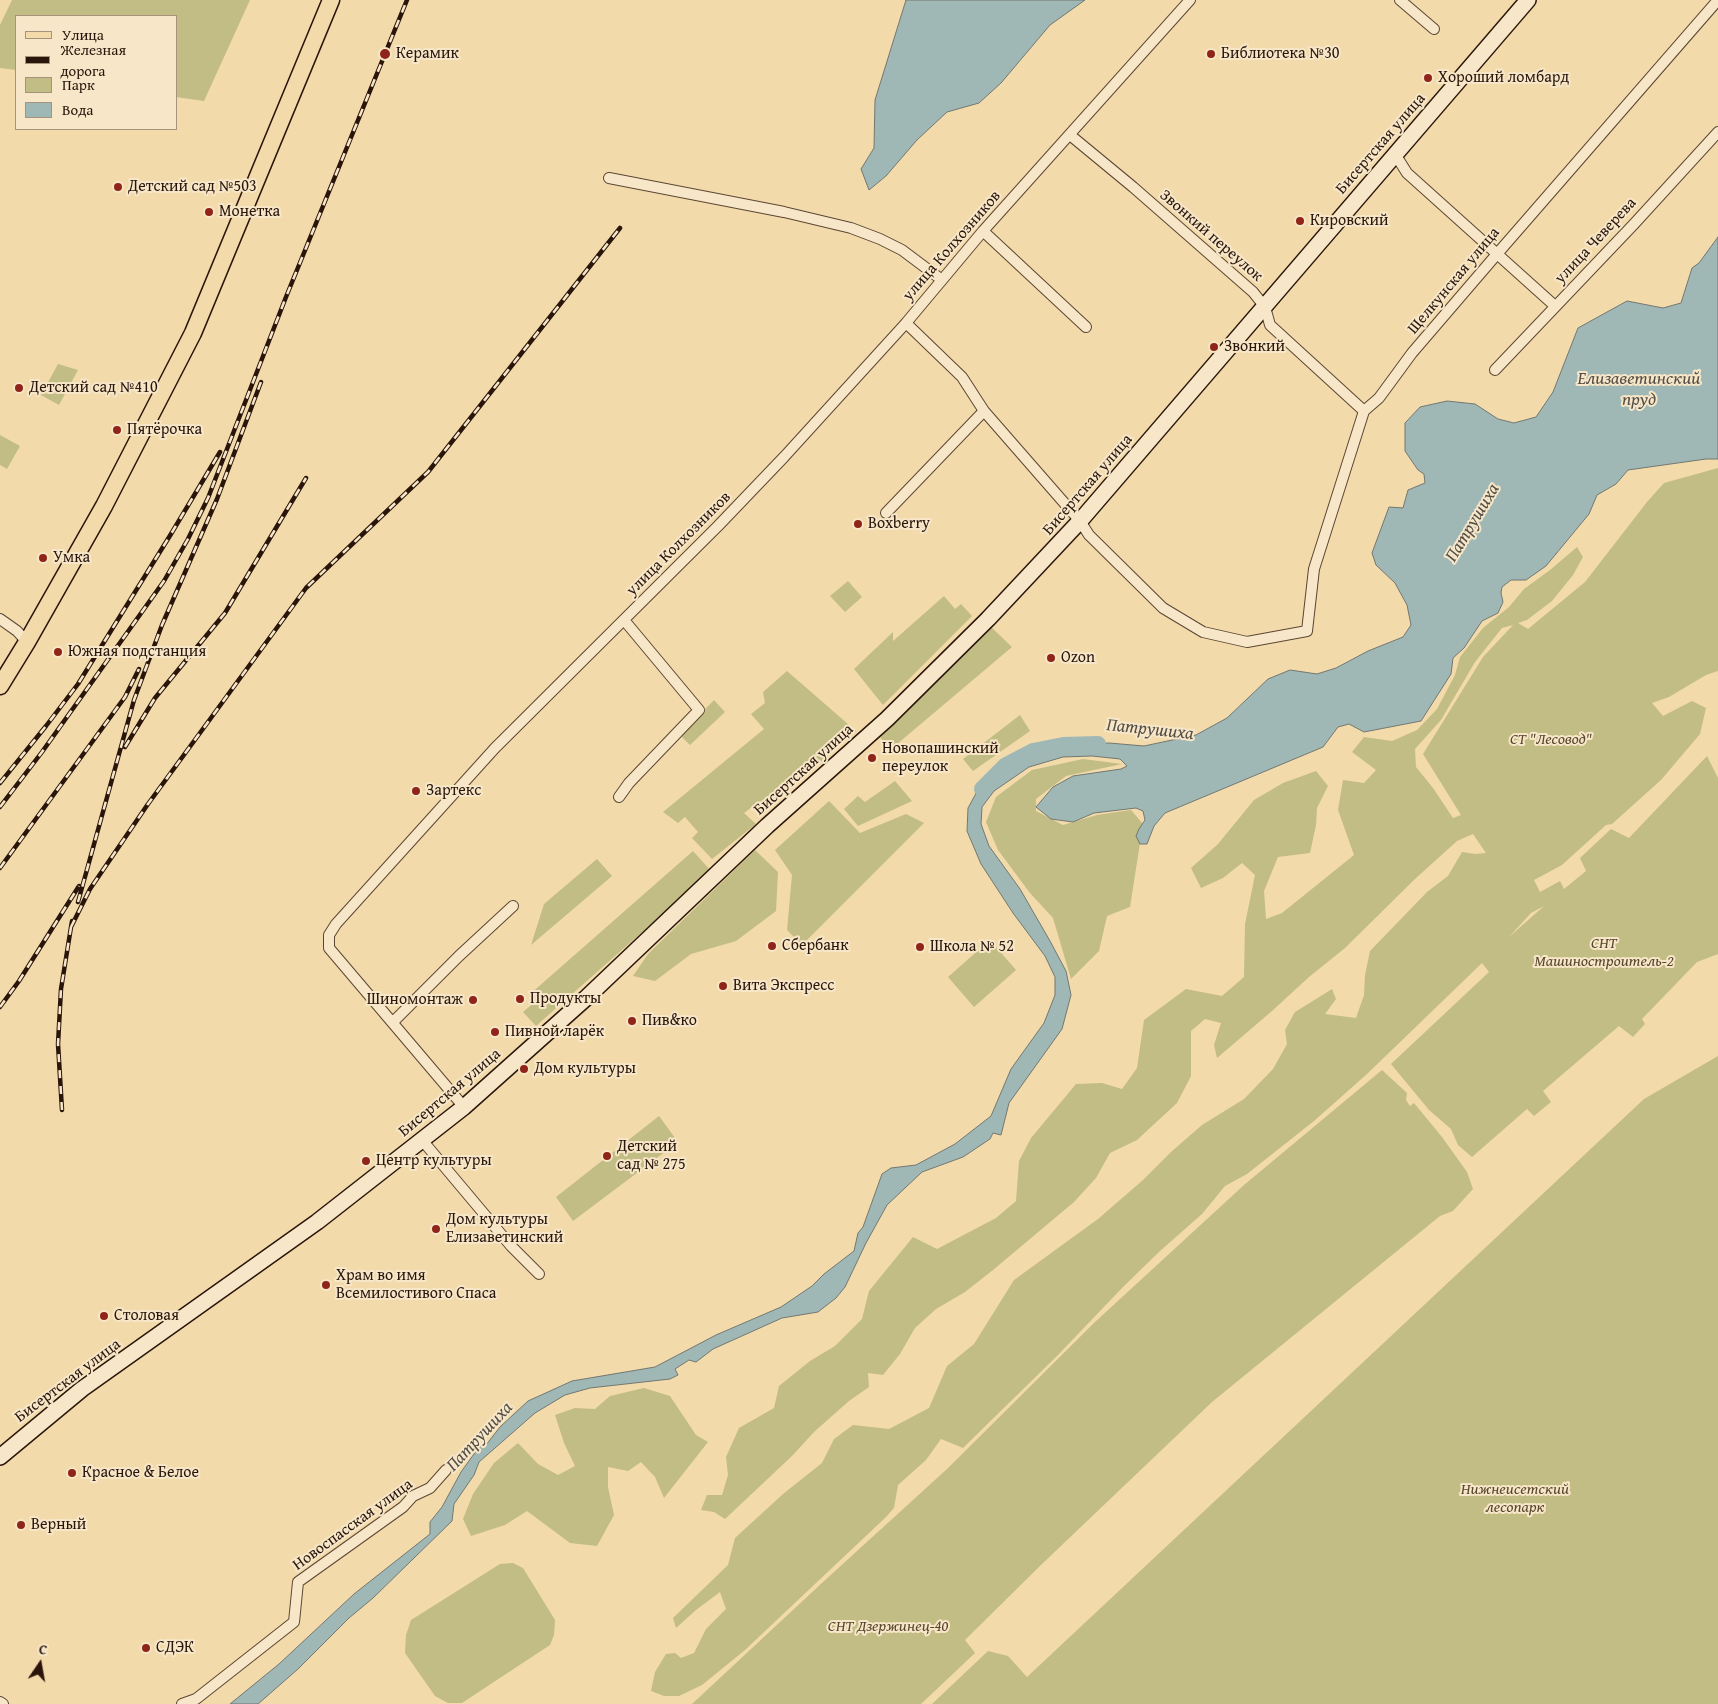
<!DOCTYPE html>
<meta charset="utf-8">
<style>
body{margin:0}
#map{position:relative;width:1718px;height:1704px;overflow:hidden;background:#f2daab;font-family:"Gentium Book Plus",serif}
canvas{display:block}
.legend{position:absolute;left:15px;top:15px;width:162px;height:115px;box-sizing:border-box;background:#f7e7c8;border:1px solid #a5937c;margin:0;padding:6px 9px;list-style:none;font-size:15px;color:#2a150b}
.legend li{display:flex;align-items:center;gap:10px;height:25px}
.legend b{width:25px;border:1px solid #a5937c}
.north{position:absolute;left:15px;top:1639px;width:50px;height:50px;-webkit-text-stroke:4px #f7e7c8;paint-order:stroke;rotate:12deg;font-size:14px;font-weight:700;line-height:20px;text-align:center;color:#2a150b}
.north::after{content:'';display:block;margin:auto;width:18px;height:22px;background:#2a150b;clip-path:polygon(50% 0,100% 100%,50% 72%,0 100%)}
</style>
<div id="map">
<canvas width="1718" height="1704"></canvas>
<ul class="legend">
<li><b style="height:6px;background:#f2daab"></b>Улица</li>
<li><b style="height:6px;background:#2a150b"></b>Железная дорога</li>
<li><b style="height:14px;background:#c2bd84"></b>Парк</li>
<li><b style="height:14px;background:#a0b8b5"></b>Вода</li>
</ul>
<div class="north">С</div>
</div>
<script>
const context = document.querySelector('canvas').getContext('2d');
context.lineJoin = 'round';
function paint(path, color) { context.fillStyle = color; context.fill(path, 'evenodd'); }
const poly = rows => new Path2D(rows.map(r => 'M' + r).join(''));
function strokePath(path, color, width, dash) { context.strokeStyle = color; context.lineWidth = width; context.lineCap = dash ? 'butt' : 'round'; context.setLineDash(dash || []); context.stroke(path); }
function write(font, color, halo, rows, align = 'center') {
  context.font = font + ' "Gentium Book Plus",serif'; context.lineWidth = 4; context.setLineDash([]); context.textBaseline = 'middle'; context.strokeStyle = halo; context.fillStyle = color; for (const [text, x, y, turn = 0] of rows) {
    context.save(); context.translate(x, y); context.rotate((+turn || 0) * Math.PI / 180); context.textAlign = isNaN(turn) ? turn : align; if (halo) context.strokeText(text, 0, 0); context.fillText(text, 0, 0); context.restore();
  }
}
const green = poly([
 [12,0,250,0,204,101,176,97,176,16,16,16,16,70,0,68,0,25],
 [58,364,78,370,59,405,41,395],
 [0,435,20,446,7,469,0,465],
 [1718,468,1718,671,1706,675,1669,697,1652,703,1663,716,1692,701,1706,708,1700,734,1661,780,1612,824,1606,825,1562,865,1534,880,1540,892,1560,881,1564,889,1586,871,1580,858,1611,829,1629,838,1707,756,1718,778,1718,954,1697,962,1642,1019,1645,1024,1633,1037,1619,1026,1543,1091,1551,1102,1534,1116,1527,1109,1472,1157,1458,1145,1451,1129,1429,1110,1391,1064,1489,972,1482,963,1367,1074,1314,1121,1247,1174,1225,1186,1202,1214,1160,1251,1123,1287,1058,1355,963,1448,941,1439,926,1460,898,1485,894,1508,886,1517,745,1650,702,1685,679,1696,664,1696,651,1691,655,1672,666,1654,675,1653,681,1658,694,1653,706,1629,726,1609,720,1592,696,1610,676,1628,673,1618,728,1565,735,1538,783,1494,822,1463,834,1439,853,1425,889,1429,929,1408,947,1366,974,1344,1014,1280,1098,1219,1143,1180,1171,1152,1202,1125,1244,1099,1273,1069,1287,1044,1285,1030,1295,1012,1332,989,1336,999,1325,1014,1356,1018,1364,995,1365,975,1370,951,1427,892,1448,876,1462,852,1475,854,1486,853,1473,834,1457,841,1415,879,1345,948,1309,977,1272,1011,1217,1058,1214,1045,1221,1023,1205,1019,1191,1031,1191,1076,1177,1103,1137,1140,1110,1153,1096,1178,1074,1202,993,1270,965,1292,936,1309,915,1328,900,1354,883,1375,868,1373,869,1387,849,1401,814,1432,792,1456,725,1519,714,1512,701,1510,707,1495,722,1495,728,1475,726,1457,739,1428,774,1408,779,1386,810,1361,835,1346,862,1319,869,1291,913,1237,937,1249,996,1218,1016,1201,1019,1161,1031,1138,1076,1084,1102,1083,1122,1089,1137,1068,1144,1020,1186,989,1222,996,1244,977,1245,924,1255,875,1242,863,1223,878,1201,888,1191,868,1218,844,1254,800,1283,783,1316,771,1328,786,1317,808,1316,825,1310,853,1278,857,1264,891,1266,919,1282,913,1354,855,1338,810,1343,780,1364,783,1376,770,1352,752,1364,737,1392,741,1417,730,1437,709,1455,675,1460,657,1483,628,1509,607,1524,589,1550,570,1577,547,1583,557,1573,575,1552,601,1527,620,1518,623,1528,629,1585,582,1647,502,1664,483],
 [1513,625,1483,657,1423,754,1461,815,1453,818,1433,788,1416,767,1415,749,1441,720,1475,662,1502,628],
 [1544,906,1509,937,1531,913],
 [848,581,862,597,845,612,830,596],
 [944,596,955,609,961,604,972,616,883,705,854,669,893,632,893,641],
 [990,626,1012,647,890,750,880,737],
 [787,671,856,731,768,808,760,801,744,813,756,824,712,859,692,838,698,832,685,817,678,823,663,812,764,729,751,714,765,703,763,692],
 [714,700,725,712,690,745,680,735],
 [1020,715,1030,731,973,771,963,759],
 [1083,759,1122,764,1066,776,1036,799,1036,811,1063,825,1097,815,1131,810,1143,824,1130,907,1107,916,1099,951,1071,979,1053,918,1030,893,998,850,986,822,996,797,1032,770],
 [895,781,912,801,858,826,844,809,858,796,865,802],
 [829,801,860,833,906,814,924,823,802,945,787,930,792,875,775,850],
 [755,850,778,872,776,911,736,941,691,954,655,981,633,976,648,954],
 [693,851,711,871,536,1026,523,1012,535,1002,529,995],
 [597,859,612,876,531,945,544,904],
 [990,940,1016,970,974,1007,948,977],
 [1718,1056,1718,1704,932,1704,988,1651,1008,1656,1027,1677,1644,1099],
 [1382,1070,1407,1093,1406,1100,1410,1106,1414,1103,1442,1137,1467,1172,1473,1189,1453,1211,1440,1216,1212,1402,1042,1564,965,1640,975,1653,921,1704,692,1704,823,1582,947,1469,1095,1322,1244,1185],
 [659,1116,678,1142,573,1221,556,1197],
 [644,1388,670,1396,696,1435,708,1442,664,1498,655,1477,641,1462,628,1471,608,1467,608,1487,614,1515,597,1546,570,1543,527,1511,505,1525,471,1536,463,1519,473,1494,494,1463,518,1443,538,1464,558,1475,575,1466,564,1443,555,1415,575,1408,595,1409,610,1396],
 [513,1563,523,1568,555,1620,554,1635,550,1645,462,1703,448,1703,435,1696,405,1653,406,1635,411,1620,500,1564]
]);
const water = poly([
 [906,0,1085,0,1050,25,1001,83,979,103,947,112,917,140,886,176,869,190,861,169,874,148,875,100,906,0],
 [1718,237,1718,459,1706,459,1628,470,1616,484,1597,495,1589,514,1546,566,1526,580,1511,580,1502,587,1501,593,1503,602,1498,613,1482,621,1464,648,1453,658,1451,674,1421,721,1364,732,1349,724,1338,727,1323,747,1165,813,1154,826,1147,844,1140,844,1136,836,1139,829,1145,820,1143,811,1136,808,1094,813,1073,822,1051,819,1036,807,1053,787,1073,776,1121,769,1127,766,1120,759,1092,756,1063,757,1029,767,994,791,982,807,981,824,989,846,1020,889,1050,941,1066,971,1071,995,1062,1029,1009,1103,1001,1135,993,1133,990,1139,963,1157,922,1172,887,1205,866,1243,845,1287,836,1298,818,1312,782,1318,713,1349,696,1362,689,1360,675,1369,678,1375,670,1379,590,1388,565,1395,535,1413,479,1462,474,1475,454,1504,452,1521,373,1598,349,1618,298,1669,258,1704,230,1704,279,1664,354,1594,430,1534,430,1522,442,1507,461,1472,479,1447,486,1445,500,1427,528,1401,572,1381,655,1367,716,1335,781,1307,812,1286,824,1274,854,1251,858,1233,863,1227,882,1174,891,1168,916,1165,955,1144,991,1116,1011,1069,1044,1023,1055,995,1055,977,1045,956,1013,913,981,864,967,831,968,808,979,788,1013,761,1031,752,1057,746,1109,743,1144,746,1196,735,1227,718,1268,679,1290,670,1317,674,1336,668,1368,651,1403,637,1411,625,1407,605,1395,583,1376,565,1372,553,1389,507,1403,508,1408,490,1425,483,1424,474,1418,470,1405,451,1405,423,1420,407,1447,401,1475,404,1498,419,1514,423,1536,417,1553,392,1578,328,1627,301,1663,308,1681,303,1692,268,1699,263,1718,237]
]);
const river = poly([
 [982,789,1006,765,1033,751,1063,745,1098,744]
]);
const street = poly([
 [1400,0,1434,29],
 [1070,135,1133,187,1253,292,1265,307,1270,325,1364,411],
 [1395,154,1407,173,1555,306],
 [609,178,784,212,851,228,880,239,902,250,942,280],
 [983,231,1086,327],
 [906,323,962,377,984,411,1080,521,1089,535,1163,608,1203,632,1247,642,1307,631,1314,569,1364,411,1379,398,1412,353,1497,254,1718,0],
 [1495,370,1634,224,1718,132],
 [886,513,984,411],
 [0,619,17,631,27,642],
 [619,797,629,783,699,710,624,620],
 [393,1022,459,956,513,906],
 [464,1107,329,948,329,935,336,924,495,748,718,526,784,457,906,323,983,231,1190,0],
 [422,1140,511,1246,539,1274],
 [0,1702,3,1704],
 [182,1704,196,1699,294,1622,298,1582,403,1507,413,1496,430,1488,446,1470]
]);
const secondary = poly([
 [0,1457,82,1389,317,1222,464,1107,585,999,767,826,887,719,988,619,1080,521,1528,0]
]);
const primary = poly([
 [0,686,27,642,104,506,193,333,331,0]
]);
const rail = poly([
 [125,747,155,698,225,613,306,478],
 [0,783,46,726,78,684,171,534,220,452],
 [0,807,42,752,164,581,188,539,208,498,286,297,407,0],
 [0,868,125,697,139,669],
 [78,902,134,700,162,625,217,499,261,382],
 [71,927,90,889,148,804,306,588,428,472,620,228],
 [0,1007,19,981,79,886],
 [62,1110,58,1044,61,989,72,921]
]);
const markers = [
 [385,54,6,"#8f2418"],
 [1211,54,5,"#8f2418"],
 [1428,78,5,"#8f2418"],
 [118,187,5,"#8f2418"],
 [209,212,5,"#8f2418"],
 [1300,221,5,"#8f2418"],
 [1214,347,5,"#8f2418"],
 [19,388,5,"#8f2418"],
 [117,430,5,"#8f2418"],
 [858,524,5,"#8f2418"],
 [43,558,5,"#8f2418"],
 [58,652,5,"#8f2418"],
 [1051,658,5,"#8f2418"],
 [872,758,5,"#8f2418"],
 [416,791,5,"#8f2418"],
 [772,946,5,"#8f2418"],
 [920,947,5,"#8f2418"],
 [723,986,5,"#8f2418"],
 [520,999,5,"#8f2418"],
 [473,1000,5,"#8f2418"],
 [632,1021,5,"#8f2418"],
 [495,1032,5,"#8f2418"],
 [524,1069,5,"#8f2418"],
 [607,1156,5,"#8f2418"],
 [366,1161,5,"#8f2418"],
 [436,1229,5,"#8f2418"],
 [326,1285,5,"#8f2418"],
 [104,1316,5,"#8f2418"],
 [72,1473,5,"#8f2418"],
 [21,1525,5,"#8f2418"],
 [146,1648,5,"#8f2418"]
];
const poiNames = [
 ["Керамик",396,54],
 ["Библиотека №30",1221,54],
 ["Хороший ломбард",1438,78],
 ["Детский сад №503",128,187],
 ["Монетка",219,212],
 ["Кировский",1310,221],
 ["Звонкий",1224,347],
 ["Детский сад №410",29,388],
 ["Пятёрочка",127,430],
 ["Boxberry",868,524],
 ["Умка",53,558],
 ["Южная подстанция",68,652],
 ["Ozon",1061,658],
 ["Новопашинский",882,749],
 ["переулок",882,767],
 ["Зартекс",426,791],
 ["Сбербанк",782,946],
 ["Школа № 52",930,947],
 ["Вита Экспресс",733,986],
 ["Продукты",530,999],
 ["Шиномонтаж",463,1000,"right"],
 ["Пив&ко",642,1021],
 ["Пивной ларёк",505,1032],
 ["Дом культуры",534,1069],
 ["Детский",617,1147],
 ["сад № 275",617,1165],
 ["Центр культуры",376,1161],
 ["Дом культуры",446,1220],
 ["Елизаветинский",446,1238],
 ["Храм во имя",336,1276],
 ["Всемилостивого Спаса",336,1294],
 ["Столовая",114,1316],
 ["Красное & Белое",82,1473],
 ["Верный",31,1525],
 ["СДЭК",156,1648]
];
const streetNames = [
 ["Бисертская улица",1381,144,-49],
 ["Звонкий переулок",1211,236,41],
 ["улица Чеверева",1596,241,-47],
 ["улица Колхозников",952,246,-49],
 ["Щелкунская улица",1454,281,-50],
 ["Бисертская улица",1088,485,-49],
 ["улица Колхозников",679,544,-45],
 ["Бисертская улица",804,770,-42],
 ["Бисертская улица",450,1093,-40],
 ["Бисертская улица",68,1381,-37],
 ["Новоспасская улица",353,1525,-36]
];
const parkNames = [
 ["СТ \"Лесовод\"",1551,740],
 ["СНТ",1604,944],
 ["Машиностроитель-2",1604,962],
 ["Нижнеисетский",1515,1490],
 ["лесопарк",1515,1508],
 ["СНТ Дзержинец-40",888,1627]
];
const waterNames = [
 ["Елизаветинский",1639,379],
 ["пруд",1639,400],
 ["Патрушиха",1473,523,-59],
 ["Патрушиха",1150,730,6],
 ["Патрушиха",480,1437,-47]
];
paint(green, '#c2bd84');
paint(water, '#a0b8b5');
strokePath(water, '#717771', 1);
strokePath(river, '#a0b8b5', 16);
strokePath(street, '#5c4633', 12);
strokePath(secondary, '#2a150b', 18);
strokePath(primary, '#2a150b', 19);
strokePath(street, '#f7e7c8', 10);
strokePath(secondary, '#f7e7c8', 15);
strokePath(primary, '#f2daab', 16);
strokePath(rail, '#2a150b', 4.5);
strokePath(rail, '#f7e7c8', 2.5, [8]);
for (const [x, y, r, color] of markers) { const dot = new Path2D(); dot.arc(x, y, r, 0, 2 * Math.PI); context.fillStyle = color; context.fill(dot); strokePath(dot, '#f7e7c8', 2); }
write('16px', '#2a150b', '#f7e7c8', poiNames, 'left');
write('16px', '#2a150b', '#f7e7c8', streetNames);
write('italic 16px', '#58472f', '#f7e7c8', parkNames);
write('italic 18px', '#534e46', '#f7e7c8', waterNames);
</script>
